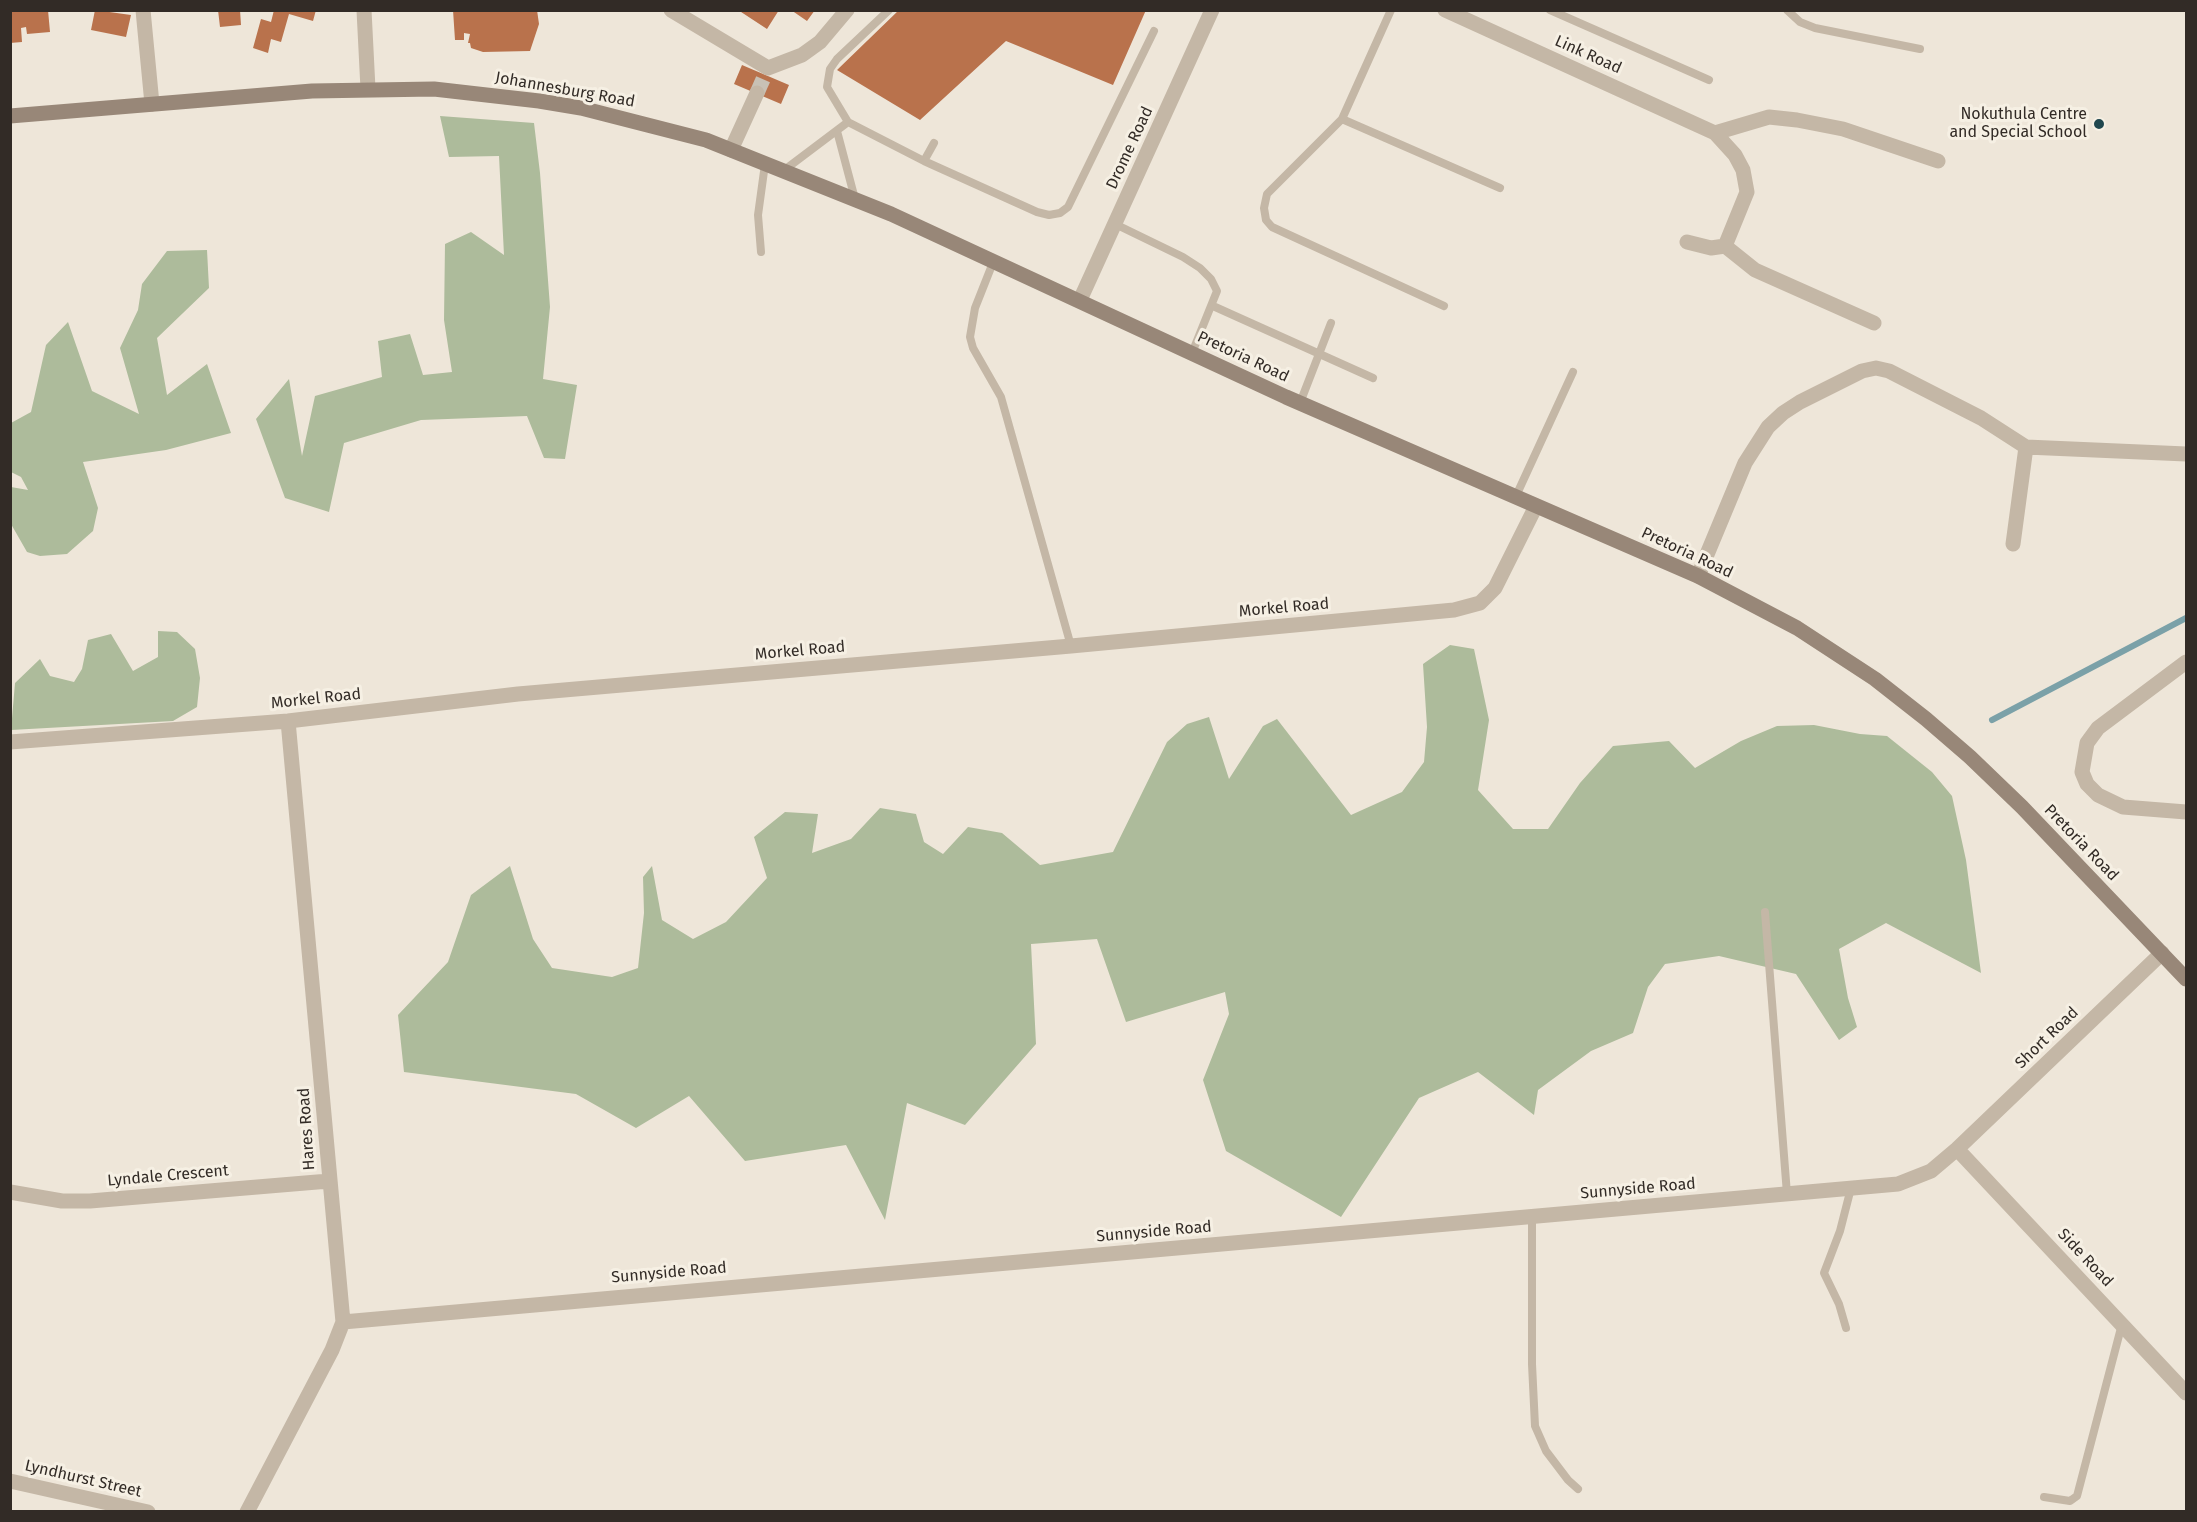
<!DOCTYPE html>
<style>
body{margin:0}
#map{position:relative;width:2197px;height:1522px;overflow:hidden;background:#eee6d9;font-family:"Fira Sans",sans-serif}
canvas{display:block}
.frame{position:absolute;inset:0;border:12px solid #322b26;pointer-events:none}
</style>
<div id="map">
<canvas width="2197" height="1522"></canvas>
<div class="frame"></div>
</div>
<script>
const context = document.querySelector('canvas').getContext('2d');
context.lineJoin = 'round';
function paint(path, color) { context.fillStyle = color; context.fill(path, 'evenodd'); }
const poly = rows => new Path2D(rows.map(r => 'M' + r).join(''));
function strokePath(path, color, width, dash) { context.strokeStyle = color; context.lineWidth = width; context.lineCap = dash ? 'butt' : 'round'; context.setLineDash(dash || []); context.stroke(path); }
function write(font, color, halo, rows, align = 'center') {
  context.font = font + ' "Fira Sans",sans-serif'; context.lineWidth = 6; context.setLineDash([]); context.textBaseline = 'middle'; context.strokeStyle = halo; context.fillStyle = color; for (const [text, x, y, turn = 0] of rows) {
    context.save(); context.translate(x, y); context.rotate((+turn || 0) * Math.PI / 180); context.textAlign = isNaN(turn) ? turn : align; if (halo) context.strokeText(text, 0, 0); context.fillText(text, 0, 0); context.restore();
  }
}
const green = poly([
 [440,116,534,123,540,173,550,307,543,379,577,385,565,459,544,458,527,416,421,420,344,443,329,512,285,498,256,419,289,379,302,456,315,396,382,377,378,341,410,334,423,375,452,372,444,320,445,244,471,232,504,255,499,156,449,157],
 [207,250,209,288,157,338,167,395,207,364,231,433,166,450,83,462,98,508,93,531,67,554,40,556,27,552,11,524,11,487,28,490,21,477,11,472,11,423,31,412,46,345,68,322,92,391,139,414,120,348,138,310,142,284,167,251],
 [158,631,177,632,195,649,200,678,197,707,173,721,11,730,15,683,40,659,50,676,74,682,82,669,88,640,111,634,133,671,158,657],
 [1450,645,1474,649,1489,720,1478,790,1513,829,1548,829,1580,783,1613,746,1669,741,1695,768,1741,741,1777,726,1814,725,1860,734,1887,736,1932,772,1952,796,1966,860,1981,973,1886,923,1839,949,1848,998,1857,1027,1839,1040,1796,974,1719,956,1665,964,1648,987,1633,1033,1591,1051,1538,1090,1534,1115,1478,1072,1419,1098,1341,1217,1226,1151,1203,1080,1229,1014,1225,992,1126,1022,1097,939,1031,944,1036,1044,965,1125,907,1103,885,1220,846,1145,745,1161,689,1096,636,1128,576,1094,404,1072,398,1015,448,962,471,895,510,866,533,939,552,968,612,977,638,968,644,913,643,877,652,866,662,920,693,939,726,922,767,878,754,837,785,812,818,814,812,853,851,839,880,808,916,814,924,842,943,854,968,827,1002,833,1040,865,1113,852,1167,742,1187,724,1209,717,1229,779,1263,726,1277,719,1351,815,1402,792,1424,762,1427,727,1423,664]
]);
const stream = poly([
 [1992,720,2186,618]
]);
const building = poly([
 [10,10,48,10,50,32,27,34,26,27,21,28,22,42,10,43],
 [95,10,131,15,126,37,91,30],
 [218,10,240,10,241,25,220,27],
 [274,10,316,10,313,21,289,14,281,42,271,39,268,53,253,48,261,19,271,22],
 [453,10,537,10,539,24,530,51,483,52,471,48,470,43,468,43,470,34,464,33,464,40,455,40],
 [738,10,779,10,767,29],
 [791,10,815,10,807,21],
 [899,10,1146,10,1113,85,1006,41,920,120,837,70],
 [742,65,789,85,781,104,734,84]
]);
const minorTunnel = poly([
 [757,93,765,75]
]);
const service = poly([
 [889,10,837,59,830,69,827,87,848,122,924,161,1037,212,1049,215,1060,213,1068,207,1154,31],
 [1391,10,1342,119,1267,194,1264,208,1266,220,1272,227,1444,306],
 [1550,10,1709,80],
 [1787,10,1800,22,1815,28,1920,49],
 [1342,119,1500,188],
 [837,131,855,199],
 [924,161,934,143],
 [783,171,848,122],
 [1115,224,1183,257,1200,268,1211,279,1217,291,1192,353],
 [761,252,758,215,765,164],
 [994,260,975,308,970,337,973,348,1001,397,1071,646],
 [1213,306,1373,378],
 [1300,403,1331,323],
 [1516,496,1573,372],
 [1765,912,1787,1194],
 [1532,1217,1532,1364,1535,1426,1546,1451,1568,1480,1578,1489],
 [1846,1328,1839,1304,1824,1273,1840,1231,1851,1188],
 [2044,1497,2070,1501,2077,1496,2122,1324]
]);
const minor = poly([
 [143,10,152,104],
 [364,10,368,89],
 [671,10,768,68,802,55,820,42,847,10],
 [1445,10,1715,133,1735,155,1743,170,1747,192,1725,246,1755,270,1874,323],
 [1715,133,1769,117,1797,120,1843,129,1938,161],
 [731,150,757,93],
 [1687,242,1711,248,1725,246],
 [1080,300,1212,10],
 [2013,544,2026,447],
 [1698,576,1745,463,1768,427,1783,413,1800,402,1862,371,1876,368,1889,371,1981,418,2026,447,2186,454],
 [2186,662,2098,728,2087,743,2082,772,2087,784,2098,795,2123,807,2186,812],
 [10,742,288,721,518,694,1071,646,1454,610,1480,603,1495,588,1536,506],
 [1957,1149,2186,1393],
 [10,1192,62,1201,90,1201,329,1181],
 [343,1322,1898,1184,1931,1171,1957,1149,2162,953],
 [10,1481,148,1512],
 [247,1512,332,1350,343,1322,288,721]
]);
const secondary = poly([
 [10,116,312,91,434,89,539,101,581,108,706,140,891,214,1286,397,1698,576,1797,628,1875,679,1926,719,1970,757,2022,807,2186,979]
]);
const markers = [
 [2099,124,6,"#20474e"]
];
const streetNames = [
 ["Link Road",1588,55,24],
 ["Johannesburg Road",565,90,10],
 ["Drome Road",1130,148,-65],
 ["Pretoria Road",1243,357,25],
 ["Pretoria Road",1687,553,25],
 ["Morkel Road",1284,608,-5],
 ["Morkel Road",800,651,-5],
 ["Morkel Road",316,699,-6],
 ["Pretoria Road",2081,843,46],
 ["Short Road",2047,1038,-44],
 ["Hares Road",307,1129,-94],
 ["Lyndale Crescent",168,1176,-5],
 ["Sunnyside Road",1638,1189,-5],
 ["Sunnyside Road",1154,1232,-5],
 ["Side Road",2085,1258,47],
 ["Sunnyside Road",669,1273,-5],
 ["Lyndhurst Street",83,1479,13]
];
const poiNames = [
 ["Nokuthula Centre",2087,115],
 ["and Special School",2087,133]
];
paint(green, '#adbb9b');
strokePath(stream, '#7ba1a8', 6);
paint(building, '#b9724c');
strokePath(minorTunnel, '#c8c1b5', 15, [15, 8]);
strokePath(service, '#c4b7a6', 8);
strokePath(minor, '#c4b7a6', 15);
strokePath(secondary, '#988778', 15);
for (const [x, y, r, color] of markers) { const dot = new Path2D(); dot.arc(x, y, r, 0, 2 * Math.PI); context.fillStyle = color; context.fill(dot); strokePath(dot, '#f6f0e4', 2); }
write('16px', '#322b26', '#f6f0e4', streetNames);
write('16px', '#322b26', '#f6f0e4', poiNames, 'right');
</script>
